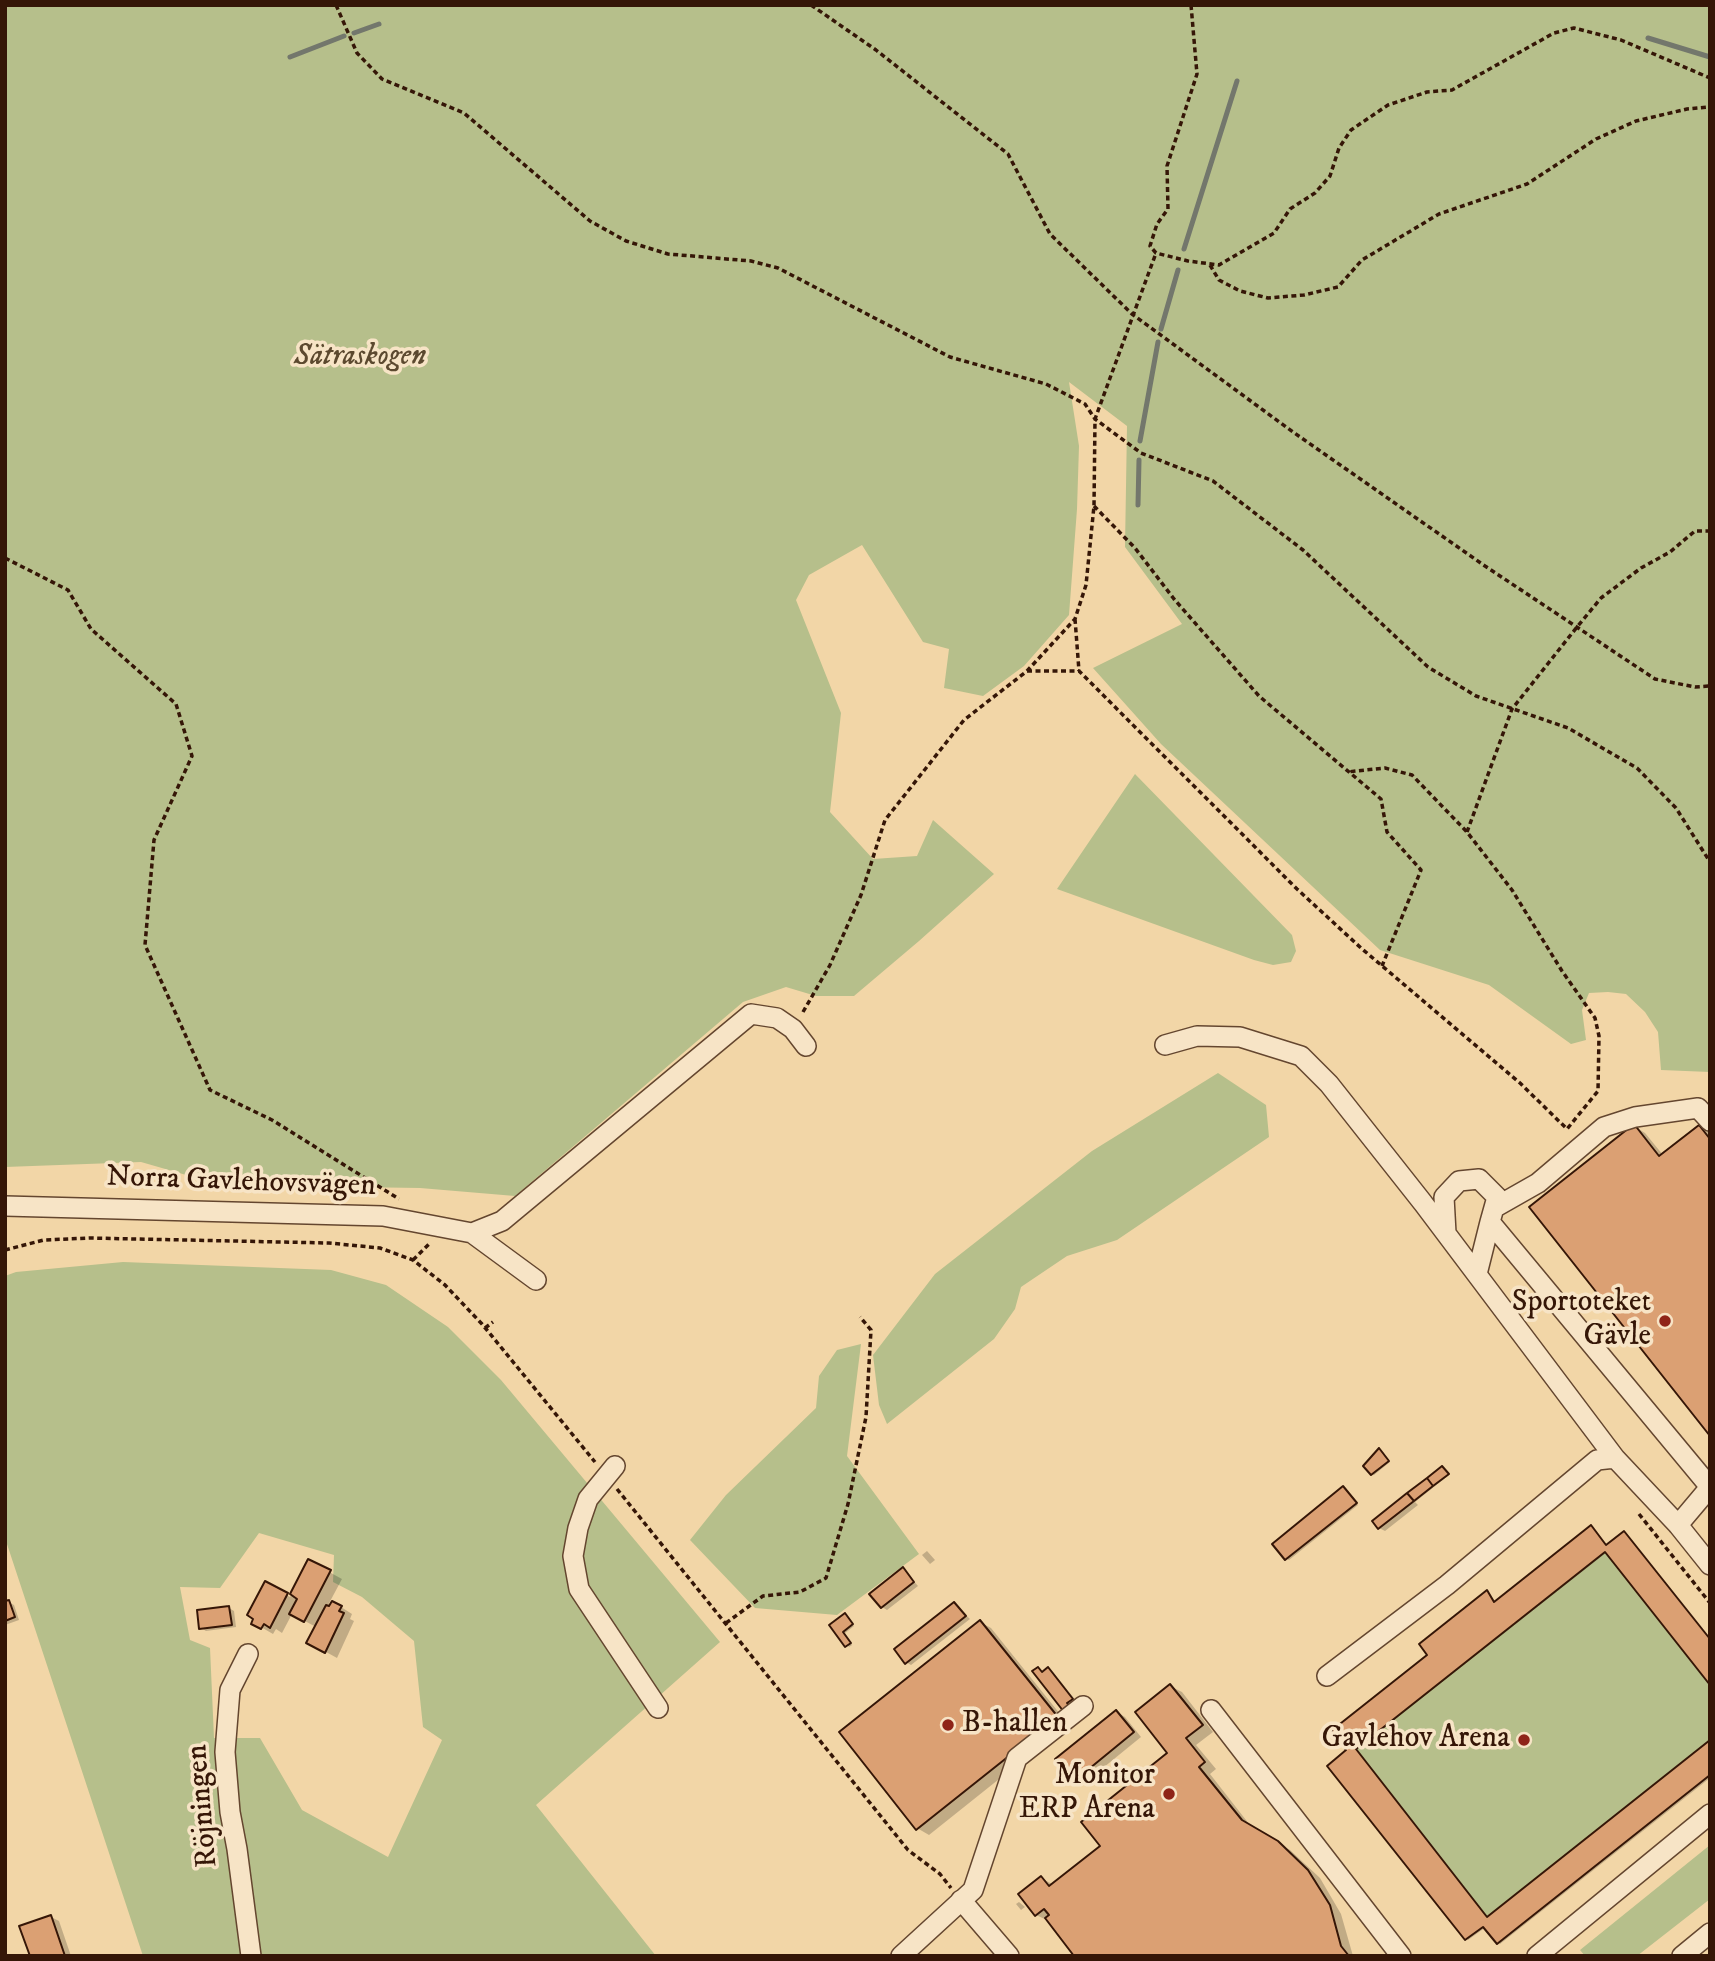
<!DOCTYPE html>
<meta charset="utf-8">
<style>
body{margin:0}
#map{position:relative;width:1715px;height:1961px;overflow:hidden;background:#f2d6a7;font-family:"IM FELL DW Pica",serif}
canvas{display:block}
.frame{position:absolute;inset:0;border:7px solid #351607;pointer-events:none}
</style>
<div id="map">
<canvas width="1715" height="1961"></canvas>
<div class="frame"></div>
</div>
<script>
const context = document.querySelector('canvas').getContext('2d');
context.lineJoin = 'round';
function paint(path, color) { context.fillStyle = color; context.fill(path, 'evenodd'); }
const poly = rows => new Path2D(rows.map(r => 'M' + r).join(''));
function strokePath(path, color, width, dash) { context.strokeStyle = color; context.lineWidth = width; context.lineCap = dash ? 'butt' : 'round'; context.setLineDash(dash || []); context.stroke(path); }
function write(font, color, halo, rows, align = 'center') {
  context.font = font + ' "IM FELL DW Pica",serif'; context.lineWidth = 7; context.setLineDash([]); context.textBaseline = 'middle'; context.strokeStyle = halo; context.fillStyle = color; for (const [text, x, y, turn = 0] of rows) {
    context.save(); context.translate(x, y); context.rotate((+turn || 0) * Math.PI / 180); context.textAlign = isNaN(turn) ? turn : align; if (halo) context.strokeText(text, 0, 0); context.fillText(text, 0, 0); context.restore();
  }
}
const green = poly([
 [5,5,1710,5,1710,1072,1661,1070,1658,1032,1645,1012,1626,994,1608,992,1589,993,1582,1010,1586,1040,1571,1044,1489,985,1380,950,1161,744,1093,668,1182,624,1125,547,1127,426,1069,382,1079,446,1077,509,1069,615,1024,666,983,696,944,688,949,649,923,642,862,545,809,575,796,600,841,713,830,812,873,859,917,856,933,820,994,874,919,941,854,996,816,996,786,987,743,1002,515,1196,420,1188,221,1185,141,1162,5,1167],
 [1135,774,1292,935,1296,951,1291,962,1273,965,1254,960,1057,889],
 [1218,1073,1266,1105,1269,1137,1117,1240,1067,1256,1021,1287,1015,1309,994,1339,887,1424,879,1405,873,1355,935,1274,1092,1151],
 [123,1262,331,1270,386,1285,448,1327,501,1380,720,1642,536,1805,656,1956,143,1956,5,1538,5,1276,16,1272],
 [259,1533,334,1555,333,1582,362,1597,414,1641,423,1727,442,1740,388,1857,302,1810,260,1738,214,1738,210,1648,190,1640,180,1587,220,1588],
 [861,1344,847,1456,919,1554,837,1615,755,1608,690,1540,726,1495,816,1408,819,1376,837,1350],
 [1591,1525,1606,1545,1624,1531,1710,1639,1710,1775,1497,1944,1483,1927,1465,1940,1327,1766,1346,1750,1331,1731,1426,1655,1419,1644,1487,1590,1495,1601],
 [1710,1845,1710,1899,1637,1956,1585,1956,1580,1950]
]);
const shadow = poly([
 [1634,1126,1645,1133,1663,1155,1699,1127,1710,1133,1710,1433],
 [1381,1451,1390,1462,1374,1475,1372,1474],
 [1444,1469,1449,1475,1415,1502,1418,1505,1385,1531,1379,1528,1374,1522],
 [1346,1489,1358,1505,1289,1560,1287,1559],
 [1606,1547,1607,1552,1356,1750,1488,1918,1710,1742,1710,1778,1500,1944,1486,1927,1468,1940,1349,1750,1429,1655,1489,1593,1495,1603],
 [927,1551,935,1560,930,1564,922,1555],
 [309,1561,342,1579,327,1607,341,1607,352,1614,350,1619,354,1621,337,1658,308,1642,316,1627,292,1614,282,1633,276,1629,273,1634,254,1623,266,1584,290,1597],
 [903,1569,918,1586,887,1610,882,1607],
 [8,1602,14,1605,19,1620,5,1625,5,1603],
 [954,1604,970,1619,911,1665,906,1662],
 [229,1608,234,1611,236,1627,206,1631,201,1628],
 [847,1617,854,1626,844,1634,852,1645,849,1647,832,1626],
 [980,1622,991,1628,1068,1724,929,1835,917,1828],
 [1038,1669,1044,1672,1048,1669,1053,1672,1077,1702,1071,1713],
 [1170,1686,1182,1692,1213,1732,1196,1745,1216,1769,1210,1774,1253,1829,1290,1850,1320,1878,1341,1914,1353,1956,1076,1956,1049,1921,1036,1915,1020,1895,1041,1878,1052,1884,1102,1846,1170,1753],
 [1117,1712,1125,1717,1141,1737,1082,1785,1074,1780],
 [1019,1902,1025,1907,1021,1910,1016,1904],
 [51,1917,59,1921,71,1956,31,1956]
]);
const stream = poly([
 [354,33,379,24],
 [1648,38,1710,57],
 [290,57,344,36],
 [1184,249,1237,81],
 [1161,329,1178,270],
 [1140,441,1158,342],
 [1138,505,1139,460]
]);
const building = poly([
 [1634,1124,1659,1156,1699,1125,1710,1139,1710,1436,1529,1207,1634,1124],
 [1379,1448,1389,1461,1371,1475,1363,1466,1379,1448],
 [1442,1466,1449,1474,1433,1486,1427,1478,1442,1466],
 [1427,1478,1433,1486,1414,1501,1407,1493,1427,1478],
 [1343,1486,1357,1503,1285,1560,1272,1544,1343,1486],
 [1407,1493,1414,1501,1378,1529,1372,1521,1407,1493],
 [1591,1525,1606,1545,1624,1531,1710,1639,1710,1685,1605,1552,1356,1749,1487,1917,1710,1740,1710,1775,1497,1944,1483,1927,1465,1940,1327,1766,1346,1750,1331,1731,1427,1655,1419,1644,1487,1590,1494,1602,1591,1525],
 [308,1559,331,1570,304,1622,289,1614,297,1599,290,1594,308,1559],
 [903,1567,914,1582,881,1608,869,1594,903,1567],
 [265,1581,288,1593,270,1628,264,1624,261,1629,251,1624,253,1619,247,1615,265,1581],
 [9,1600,15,1617,5,1621,5,1601,9,1600],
 [332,1601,342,1606,339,1611,344,1613,325,1653,306,1643,326,1605,329,1606,332,1601],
 [954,1602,966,1616,905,1664,894,1649,954,1602],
 [229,1606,232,1625,199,1629,197,1610,229,1606],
 [845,1613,853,1624,843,1632,851,1643,845,1647,829,1625,845,1613],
 [980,1620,1058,1717,916,1830,839,1732,980,1620],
 [1038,1667,1042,1672,1048,1667,1073,1699,1067,1703,1070,1707,1064,1712,1032,1671,1038,1667],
 [1170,1684,1203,1725,1186,1738,1205,1762,1199,1767,1242,1820,1278,1841,1308,1870,1330,1905,1341,1946,1349,1956,1074,1956,1045,1918,1049,1915,1044,1909,1035,1916,1018,1894,1041,1876,1049,1886,1100,1846,1081,1822,1167,1753,1135,1712,1170,1684],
 [1116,1710,1134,1732,1073,1782,1055,1759,1116,1710],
 [51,1915,65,1956,30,1956,19,1926,51,1915]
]);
const path = poly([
 [336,5,357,53,382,79,464,113,590,221,626,241,668,254,751,261,778,268,950,357,1046,384,1085,404,1095,419,1141,453,1213,481,1303,550,1428,667,1476,696,1568,728,1637,768,1676,808,1710,862],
 [811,5,876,50,1008,154,1050,234,1132,314,1293,432,1485,566,1655,679,1695,687,1710,686],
 [1191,5,1197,74,1167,166,1168,209,1157,224,1150,246,1156,253,1188,261,1219,265,1274,233,1290,209,1315,193,1330,176,1339,148,1351,130,1388,105,1427,92,1452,90,1554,33,1574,28,1621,40,1710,78],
 [1210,265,1219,280,1240,291,1268,298,1304,295,1338,287,1362,260,1439,214,1527,184,1596,139,1636,121,1687,109,1710,107],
 [1094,506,1135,548,1174,599,1259,696,1381,799,1387,832,1421,870,1382,966],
 [5,558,68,590,91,629,176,704,192,756,154,840,145,945,210,1090,272,1120,399,1199],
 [1075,619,1079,671],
 [1027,671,1079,671,1297,889,1361,948,1520,1083,1567,1129,1598,1091,1599,1036,1595,1018,1562,971,1512,890,1467,832,1412,775,1385,768,1347,772],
 [1467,832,1512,709,1577,627,1601,598,1641,568,1670,552,1695,531,1710,531],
 [803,1012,830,965,861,895,885,820,964,720,1027,671,1075,619,1086,585,1094,506,1095,419,1156,253],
 [5,1250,44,1240,89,1238,329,1243,380,1248,413,1260,445,1285,482,1324,595,1462],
 [413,1260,429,1244],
 [485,1328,493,1322],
 [617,1489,908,1850,940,1874,951,1888],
 [1639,1514,1710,1603],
 [726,1623,763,1596,800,1592,826,1578,848,1504,866,1417,871,1330,860,1317]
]);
const minor = poly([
 [1165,1045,1197,1036,1240,1037,1301,1056,1329,1084,1423,1203,1615,1458,1678,1525,1710,1565],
 [5,1206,383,1216,472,1233,502,1221,751,1014,777,1018,793,1029,806,1046],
 [1494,1208,1538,1183,1604,1127,1635,1117,1698,1108,1710,1121],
 [472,1233,536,1280],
 [1446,1233,1444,1197,1459,1181,1479,1179,1497,1197,1490,1222,1710,1487,1678,1525],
 [1477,1274,1490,1222],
 [615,1466,588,1499,578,1528,573,1556,579,1589,658,1708],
 [248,1654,230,1690,225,1752,230,1812,237,1849,251,1956],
 [1327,1676,1447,1585,1597,1460,1615,1458],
 [1211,1710,1401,1956],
 [961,1900,1009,1956],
 [901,1956,973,1890,1017,1758,1083,1706],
 [1537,1956,1710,1814],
 [1682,1956,1710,1933]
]);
const markers = [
 [1665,1321,7,"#8f2418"],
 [948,1725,7,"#8f2418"],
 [1524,1740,7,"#8f2418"],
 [1169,1794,7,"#8f2418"]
];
const parkNames = [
 ["Sätraskogen",360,358]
];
const streetNames = [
 ["Norra Gavlehovsvägen",241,1183,2],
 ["Röjningen",204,1806,-95]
];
const poiNames = [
 ["Sportoteket",1651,1304],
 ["Gävle",1651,1338],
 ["B-hallen",962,1725,"left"],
 ["Gavlehov Arena",1510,1740],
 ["Monitor",1155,1777],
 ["ERP Arena",1155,1811]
];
paint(green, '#b6bf8b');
paint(shadow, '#0003');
strokePath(stream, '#73776c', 5);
paint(building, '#dba073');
strokePath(building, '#351607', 2);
strokePath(minor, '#64462f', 22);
strokePath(path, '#351607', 3.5, [5, 3.5]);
strokePath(minor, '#f7e4c6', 19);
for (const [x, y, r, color] of markers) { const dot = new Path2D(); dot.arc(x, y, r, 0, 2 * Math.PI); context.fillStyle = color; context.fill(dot); strokePath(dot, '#f7e4c6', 2.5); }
write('italic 30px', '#5c492f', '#f7e4c6', parkNames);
write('30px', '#351607', '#f7e4c6', streetNames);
write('30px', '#351607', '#f7e4c6', poiNames, 'right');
</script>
